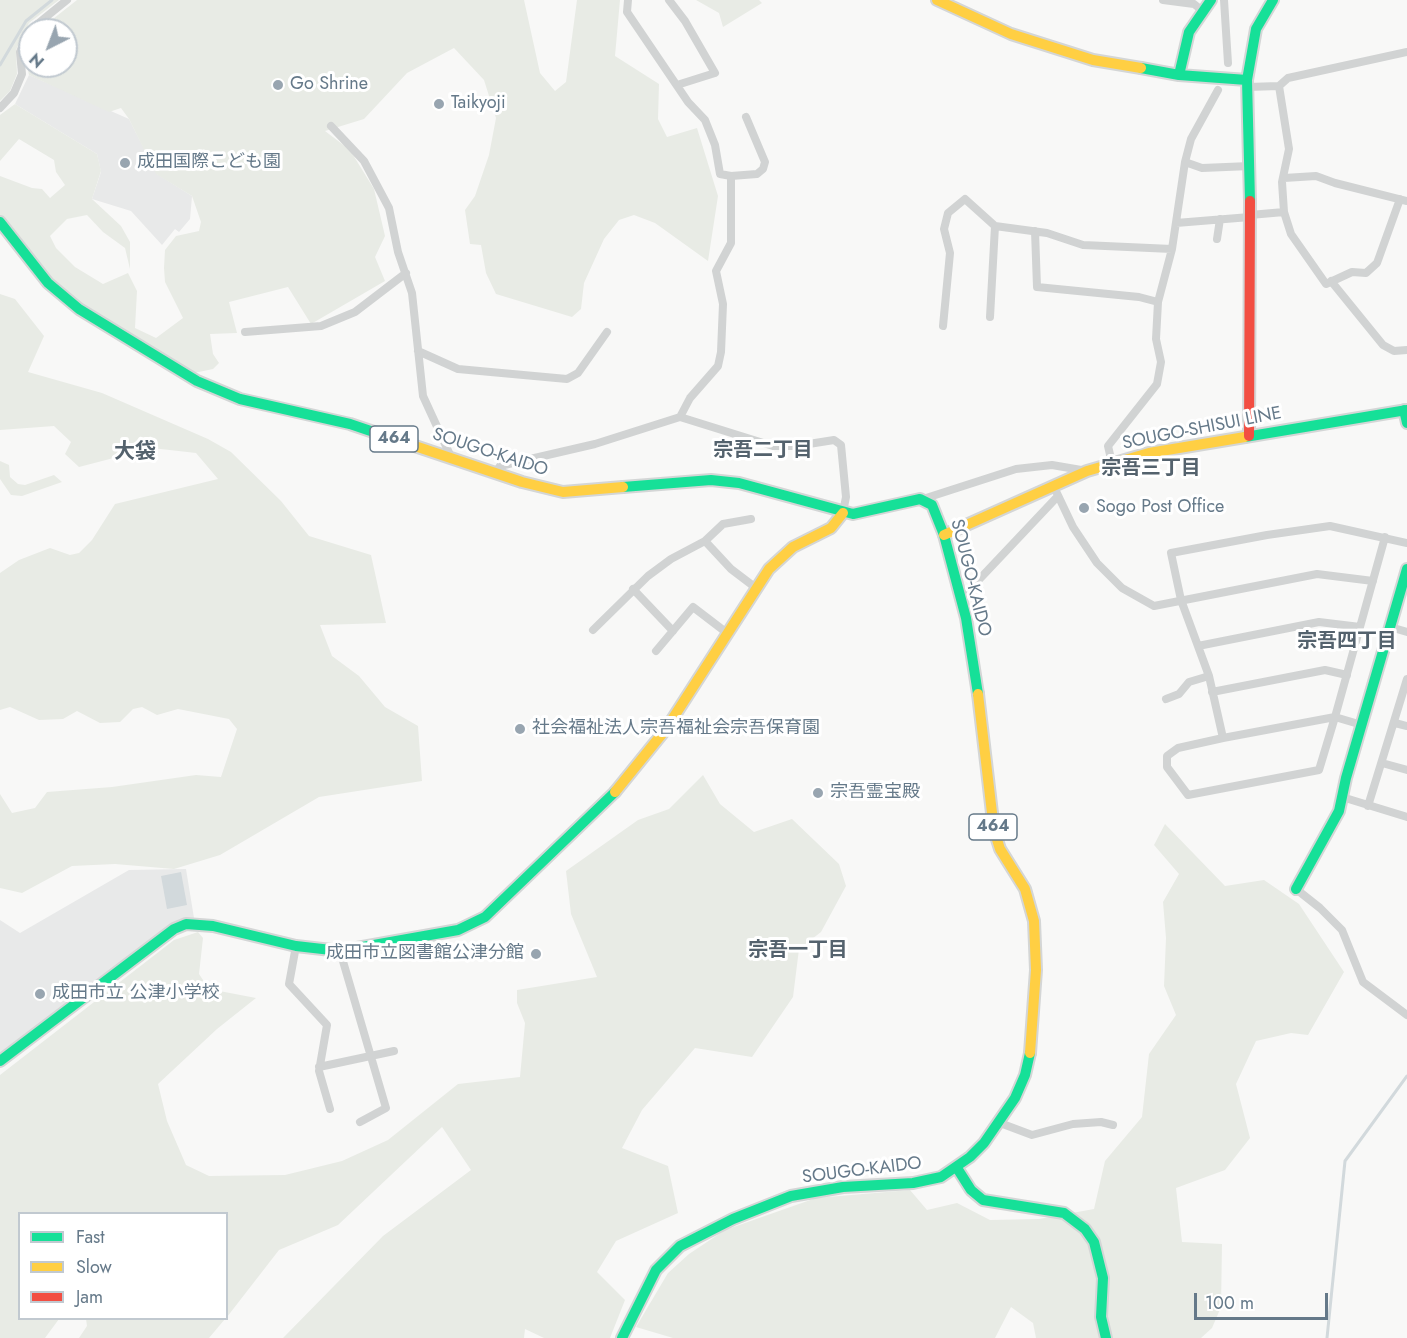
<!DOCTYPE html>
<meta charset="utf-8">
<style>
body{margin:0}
#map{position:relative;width:1407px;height:1338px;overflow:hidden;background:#f8f8f7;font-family:Jost,sans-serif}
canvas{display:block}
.legend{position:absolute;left:18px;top:1212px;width:210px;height:108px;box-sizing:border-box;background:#fff;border:2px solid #c1c9d0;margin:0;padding:8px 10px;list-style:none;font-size:18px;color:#657989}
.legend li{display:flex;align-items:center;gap:12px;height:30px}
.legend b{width:30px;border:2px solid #c1c9d0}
.north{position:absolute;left:18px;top:18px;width:60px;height:60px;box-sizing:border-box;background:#fff;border:2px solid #c1c9d0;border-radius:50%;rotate:222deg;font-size:16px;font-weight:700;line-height:24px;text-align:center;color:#657989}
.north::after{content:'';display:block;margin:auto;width:21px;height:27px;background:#98a5b0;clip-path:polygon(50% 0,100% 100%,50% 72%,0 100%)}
.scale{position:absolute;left:1194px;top:1293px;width:134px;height:27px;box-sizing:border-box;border:3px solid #657989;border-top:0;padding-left:8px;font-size:18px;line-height:21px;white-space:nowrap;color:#657989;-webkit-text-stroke:4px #fff;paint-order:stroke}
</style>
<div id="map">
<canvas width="1407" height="1338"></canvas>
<ul class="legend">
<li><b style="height:8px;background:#16e098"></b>Fast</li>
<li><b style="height:8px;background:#ffcf43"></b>Slow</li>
<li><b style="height:8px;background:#f24e42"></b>Jam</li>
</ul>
<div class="north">N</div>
<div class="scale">100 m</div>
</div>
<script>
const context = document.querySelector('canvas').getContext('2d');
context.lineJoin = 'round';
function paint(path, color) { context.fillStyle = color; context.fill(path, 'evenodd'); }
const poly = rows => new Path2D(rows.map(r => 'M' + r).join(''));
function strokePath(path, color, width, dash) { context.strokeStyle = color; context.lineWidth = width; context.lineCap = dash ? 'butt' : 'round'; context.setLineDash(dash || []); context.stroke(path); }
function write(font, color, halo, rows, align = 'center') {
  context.font = font + ' Jost,"Noto Sans JP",sans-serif'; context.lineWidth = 6; context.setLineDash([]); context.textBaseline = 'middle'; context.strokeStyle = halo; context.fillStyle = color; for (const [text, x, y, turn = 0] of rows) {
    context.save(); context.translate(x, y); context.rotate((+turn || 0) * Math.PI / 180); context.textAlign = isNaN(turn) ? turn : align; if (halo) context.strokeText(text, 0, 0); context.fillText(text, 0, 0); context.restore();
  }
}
const built = poly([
 [29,75,129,119,157,174,192,196,190,219,179,232,175,229,162,245,131,211,92,199,101,172,97,154,15,104],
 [186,869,194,918,181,921,0,1055,0,920,20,933,129,870]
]);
const green = poly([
 [0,0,59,0,29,23,16,50,17,74,10,91,0,101],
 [77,0,524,0,540,73,555,91,566,82,577,0,620,0,615,56,659,84,658,119,667,137,697,128,718,196,708,261,655,223,634,215,619,220,604,239,584,283,581,309,572,317,496,294,486,273,481,245,470,244,465,210,475,196,489,155,496,118,484,80,454,48,407,73,364,119,325,131,350,150,374,189,385,236,375,257,385,281,311,324,288,287,229,302,237,333,210,334,213,354,219,363,213,369,194,373,66,293,27,251,0,215,0,176,32,188,42,189,50,198,65,185,56,172,54,160,19,139,0,161,0,115,15,104,97,154,101,171,92,199,121,226,130,242,130,269,125,248,103,232,87,215,67,219,50,236,56,248,75,267,103,284,128,273,137,291,135,328,156,338,183,318,165,282,164,268,165,250,176,236,199,231,201,222,192,196,156,174,129,119,121,108,109,112,29,75,24,53,30,39,30,66,66,66,66,30,39,30],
 [696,0,759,0,762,3,723,27,719,13],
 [0,294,15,299,44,336,28,372,102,393,208,439,231,452,281,501,309,536,371,555,386,623,320,625,332,656,359,676,385,707,418,726,422,781,319,797,220,855,174,869,115,864,72,866,22,893,0,888,0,794,12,813,35,808,47,792,112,787,196,775,221,777,237,729,229,719,178,709,157,715,142,707,133,709,120,722,100,723,77,711,63,719,39,720,10,707,0,710,0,573,19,560,50,548,70,555,79,553,92,540,115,504,218,479,196,453,152,448,79,467,65,454,71,442,54,426,0,430],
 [0,461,9,465,10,477,18,484,25,485,54,475,62,482,22,496,11,495,0,479],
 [703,775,720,804,754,832,792,819,839,864,846,886,821,932,799,949,793,997,752,1057,695,1048,642,1110,622,1148,668,1166,678,1213,616,1241,597,1272,625,1300,610,1338,544,1338,525,1329,524,1338,283,1338,383,1236,471,1170,442,1127,338,1225,279,1250,227,1317,226,1214,20,1214,20,1318,59,1319,45,1338,0,1338,0,1075,174,940,198,932,203,938,199,974,209,989,256,998,217,1029,158,1084,167,1121,186,1165,209,1176,285,1175,342,1161,388,1140,458,1084,520,1077,525,1023,517,1003,517,990,597,977,571,914,566,871,638,820,669,809],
 [1165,824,1225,886,1264,880,1299,904,1344,972,1308,1035,1291,1033,1256,1041,1236,1084,1250,1138,1225,1170,1176,1188,1182,1242,1222,1244,1221,1307,1212,1328,1201,1338,1036,1338,1033,1323,1011,1307,995,1338,673,1338,636,1327,668,1273,689,1254,725,1230,816,1198,910,1190,927,1210,957,1203,990,1220,1039,1219,1094,1209,1105,1161,1142,1117,1149,1054,1176,1015,1164,986,1166,938,1163,902,1179,874,1154,845],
 [86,1319,86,1318,225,1319,209,1338,79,1338,87,1326]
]);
const water = poly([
 [181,872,187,905,167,909,161,876]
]);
const stream = poly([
 [0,65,26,21,52,0],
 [1327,1338,1345,1161,1407,1076]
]);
const street = poly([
 [628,0,627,12,688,102,705,120,715,145,720,174,731,176,731,243,716,271,723,304,721,352,718,366,690,398,680,417],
 [669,0,685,21,715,73,677,85],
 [1163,0,1194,4,1204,12],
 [1224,0,1228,63],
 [1279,86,1288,78,1407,52],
 [1248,87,1279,86,1289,149,1282,182,1284,212,1250,215],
 [0,108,14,93,22,74,20,52,30,30,67,0],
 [331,126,364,161,389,208,398,252,412,293,423,396,451,457],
 [1185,162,1202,168,1250,166],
 [731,176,757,174,763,169,765,162,746,117],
 [1284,178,1316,176,1335,183,1407,201],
 [1284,212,1291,234,1326,284,1352,272,1366,273,1377,263,1400,199],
 [1176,223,1250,217],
 [1035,231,1037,287,1139,297,1158,302],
 [1217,239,1220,219],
 [1331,281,1383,345,1394,351,1407,350],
 [990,317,995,226],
 [943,326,950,253,944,229,948,213,965,199,995,226,1047,233,1083,245,1172,249],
 [245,332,321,326,355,312,406,273],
 [418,351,458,369,567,379,578,373,607,332],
 [1112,463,1108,446,1157,384,1161,362,1156,339,1158,302,1172,249,1185,162,1191,139,1218,90],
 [496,472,500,466,595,444,680,417,773,446,796,446,834,440,841,445,846,497,843,512],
 [1054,487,1073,527,1097,563,1122,588,1154,606,1317,574,1373,581],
 [923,499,1016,469,1052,465,1087,471],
 [705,541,723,524,751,519],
 [633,589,673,631],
 [959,594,972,587,1058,496],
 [1390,627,1407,632],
 [593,630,648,576,671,559,705,541,731,569,756,588],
 [1198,646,1319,622,1360,627],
 [656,651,693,607,727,633],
 [1212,692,1325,670,1347,675],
 [1166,699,1179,694,1189,682,1209,676],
 [1395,723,1407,726],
 [1362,725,1335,717,1223,738,1178,748,1167,756,1167,767,1188,795,1319,770,1335,717,1385,537],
 [1223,738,1209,676,1181,600,1171,553,1267,535,1330,526,1407,543],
 [1382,763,1407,770],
 [1342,797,1407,817],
 [1368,806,1407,679],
 [1296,889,1320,908,1342,930,1363,982,1407,1015],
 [296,946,289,984,327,1025,319,1071,330,1109],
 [340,951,386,1108,360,1122],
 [319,1067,394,1051],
 [1000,1123,1032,1135,1073,1124,1101,1122,1113,1125]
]);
const fast = poly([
 [1141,68,1179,75,1247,80],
 [1179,75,1189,32,1211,0],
 [1250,201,1247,80,1256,29,1273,0],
 [0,222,48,283,79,309,197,381,240,399,350,424,406,443],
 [1404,410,1407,423],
 [1245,437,1407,410],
 [623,487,711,480,739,483,853,514,920,499,932,505,944,535,966,618,978,694],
 [1296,889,1339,811,1346,778,1407,569],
 [0,1061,174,929,186,924,213,926,296,946,340,951,458,930,485,917,615,792],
 [957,1168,971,1190,983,1200,1064,1213,1085,1229,1094,1242,1103,1278,1101,1317,1106,1338],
 [622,1338,656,1270,680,1246,733,1219,791,1196,843,1187,913,1183,941,1177,970,1157,984,1143,1015,1098,1025,1075,1030,1053]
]);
const slow = poly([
 [937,0,1011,34,1093,60,1141,68],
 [406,443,522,482,563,492,623,487],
 [944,535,1087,471,1149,453,1245,437],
 [978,694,994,830,1000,849,1025,889,1034,921,1036,970,1030,1053],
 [615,792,666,729,769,569,793,547,831,528,843,513]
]);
const jam = poly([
 [1249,436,1250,201]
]);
const markers = [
 [278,85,6,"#98a5b0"],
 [439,104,6,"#98a5b0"],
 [125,163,6,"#98a5b0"],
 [1084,508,6,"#98a5b0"],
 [520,729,6,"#98a5b0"],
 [818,793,6,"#98a5b0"],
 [536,954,6,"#98a5b0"],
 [40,994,6,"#98a5b0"]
];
const shields = [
 [394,439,48],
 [993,827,48]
];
const shieldNames = [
 ["464",394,439],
 ["464",993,827]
];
const poiNames = [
 ["Go Shrine",290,85],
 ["Taikyoji",451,104],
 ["成田国際こども園",137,163],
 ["Sogo Post Office",1096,508],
 ["社会福祉法人宗吾福祉会宗吾保育園",532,729],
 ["宗吾霊宝殿",830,793],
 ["成田市立図書館公津分館",524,954,"right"],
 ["成田市立 公津小学校",52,994]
];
const streetNames = [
 ["SOUGO-SHISUI LINE",1202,429,-11],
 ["SOUGO-KAIDO",490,453,18],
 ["SOUGO-KAIDO",970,578,76],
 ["SOUGO-KAIDO",862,1171,-7]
];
const neighbourhoodNames = [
 ["宗吾二丁目",763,451],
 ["宗吾三丁目",1151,469],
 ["宗吾四丁目",1347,642],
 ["宗吾一丁目",798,951]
];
const quarterNames = [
 ["大袋",135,453]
];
paint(built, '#e8e9e9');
paint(green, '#e8ebe5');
paint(water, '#d2d9dc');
strokePath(stream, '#d2d9dc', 3);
strokePath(fast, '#d4d6d6', 14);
strokePath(slow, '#d4d6d6', 14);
strokePath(jam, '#d4d6d6', 14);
strokePath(street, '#d1d3d3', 8);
strokePath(fast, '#16e098', 10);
strokePath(slow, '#ffcf43', 10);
strokePath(jam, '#f24e42', 10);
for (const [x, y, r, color] of markers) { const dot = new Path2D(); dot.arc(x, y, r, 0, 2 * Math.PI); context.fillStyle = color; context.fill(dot); strokePath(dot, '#fff', 2); }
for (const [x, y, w] of shields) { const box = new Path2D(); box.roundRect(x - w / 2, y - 13, w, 26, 4.5); context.fillStyle = '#fff'; context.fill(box); strokePath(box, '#657989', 1.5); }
write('bold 16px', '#657989', null, shieldNames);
write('18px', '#657989', '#fff', poiNames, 'left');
write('18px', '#657989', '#fff', streetNames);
write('bold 20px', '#54626d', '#fff', neighbourhoodNames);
write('bold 21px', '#54626d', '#fff', quarterNames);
</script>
